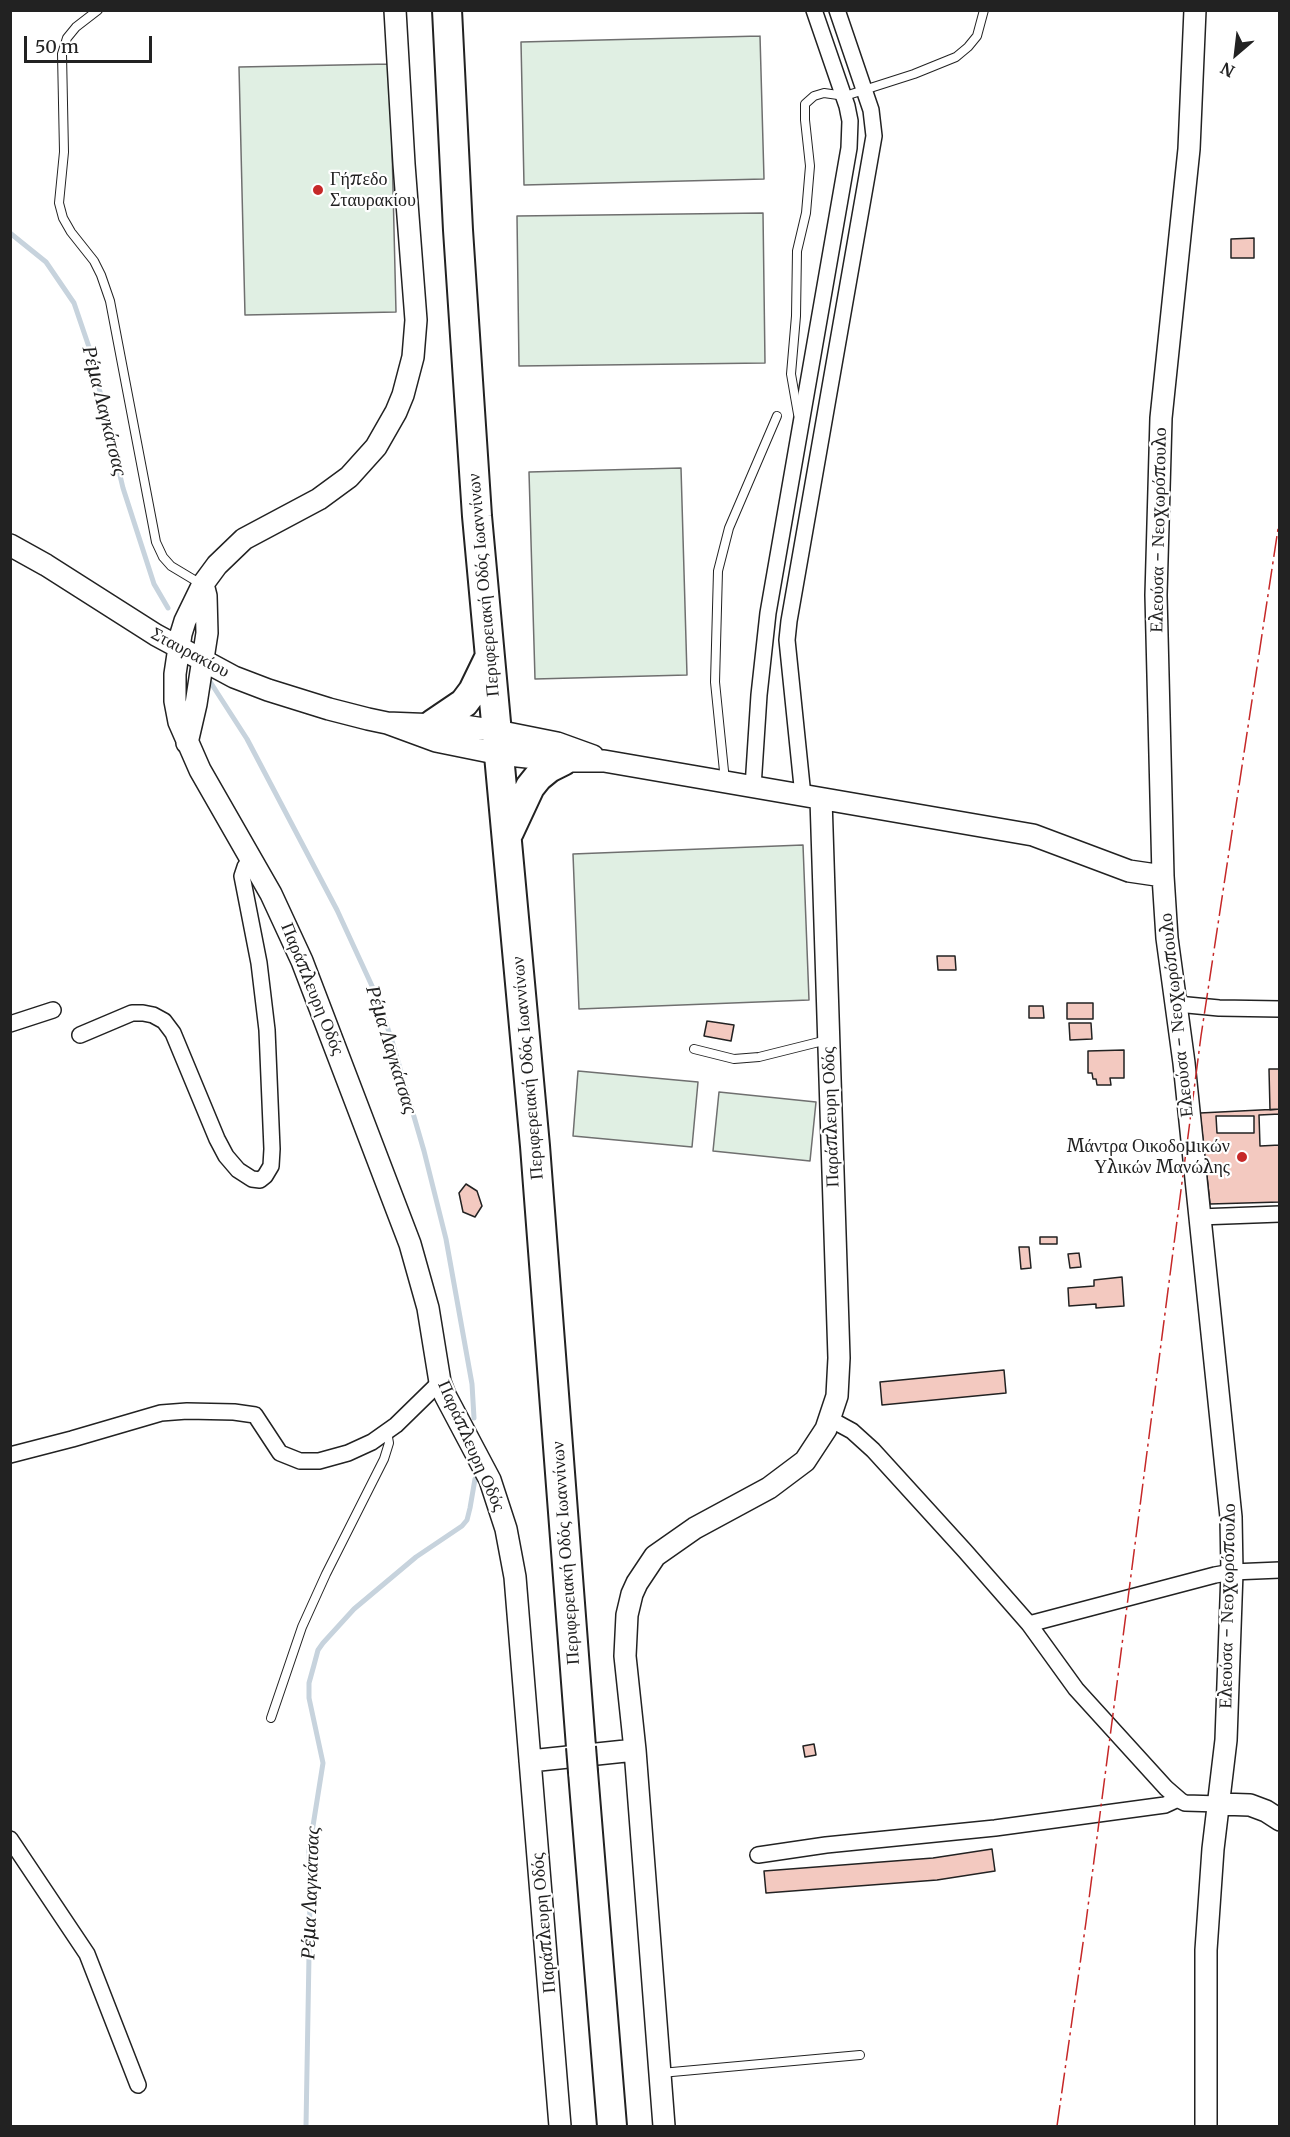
<!DOCTYPE html>
<meta charset="utf-8">
<style>
body{margin:0}
#map{position:relative;width:1290px;height:2137px;overflow:hidden;background:#fff;font-family:Merriweather,serif}
canvas{display:block}
.frame{position:absolute;inset:0;border:12px solid #222;pointer-events:none}
.north{position:absolute;left:1206px;top:24px;width:60px;height:60px;-webkit-text-stroke:4px #fff;paint-order:stroke;rotate:208deg;font-size:16px;font-weight:700;line-height:24px;text-align:center;color:#222}
.north::after{content:'';display:block;margin:auto;width:21px;height:27px;background:#222;clip-path:polygon(50% 0,100% 100%,50% 72%,0 100%)}
.scale{position:absolute;left:24px;top:36px;width:128px;height:27px;box-sizing:border-box;border:3px solid #222;border-top:0;padding-left:8px;font-size:18px;line-height:21px;white-space:nowrap;color:#222;-webkit-text-stroke:4px #fff;paint-order:stroke}
</style>
<div id="map">
<canvas width="1290" height="2137"></canvas>
<div class="frame"></div>
<div class="north">N</div>
<div class="scale">50 m</div>
</div>
<script>
const context = document.querySelector('canvas').getContext('2d');
context.lineJoin = 'round';
function paint(path, color) { context.fillStyle = color; context.fill(path, 'evenodd'); }
const poly = rows => new Path2D(rows.map(r => 'M' + r).join(''));
function strokePath(path, color, width, dash) { context.strokeStyle = color; context.lineWidth = width; context.lineCap = dash ? 'butt' : 'round'; context.setLineDash(dash || []); context.stroke(path); }
function write(font, color, halo, rows, align = 'center') {
  context.font = font + ' Merriweather,serif'; context.lineWidth = 4.5; context.setLineDash([]); context.textBaseline = 'middle'; context.strokeStyle = halo; context.fillStyle = color; for (const [text, x, y, turn = 0] of rows) {
    context.save(); context.translate(x, y); context.rotate((+turn || 0) * Math.PI / 180); context.textAlign = isNaN(turn) ? turn : align; if (halo) context.strokeText(text, 0, 0); context.fillText(text, 0, 0); context.restore();
  }
}
const green = poly([
 [760,36,764,179,524,185,521,42,760,36],
 [390,64,396,312,245,315,239,67,390,64],
 [763,213,765,363,519,366,517,216,763,213],
 [681,468,687,675,535,679,529,472,681,468],
 [803,845,809,1000,579,1009,573,854,803,845],
 [578,1071,698,1082,692,1147,573,1136,578,1071],
 [719,1092,816,1102,810,1161,713,1151,719,1092]
]);
const stream = poly([
 [10,233,46,262,74,303,90,350,123,488,154,584,168,608],
 [209,680,247,739,337,910,378,999,392,1041,424,1151,446,1239,472,1384,474,1418],
 [306,2126,310,1899,309,1851,323,1763,309,1698,309,1683,314,1665,318,1650,323,1643,354,1609,416,1557,462,1526,467,1520,470,1508,475,1479]
]);
const building = poly([
 [1254,238,1254,258,1231,258,1231,239,1254,238],
 [937,956,955,956,956,970,938,970,937,956],
 [1067,1003,1093,1003,1093,1019,1067,1019,1067,1003],
 [1029,1006,1043,1006,1044,1018,1029,1018,1029,1006],
 [707,1021,734,1025,731,1041,704,1036,707,1021],
 [1069,1023,1091,1023,1092,1039,1070,1040,1069,1023],
 [1124,1050,1124,1078,1110,1078,1111,1085,1097,1085,1096,1079,1093,1079,1092,1073,1088,1073,1088,1051,1124,1050],
 [1269,1069,1280,1069,1280,1109,1270,1110,1269,1069],
 [1280,1109,1280,1202,1210,1204,1200,1113,1280,1109],
 [1280,1114,1280,1145,1260,1146,1259,1115,1280,1114],
 [1216,1116,1254,1116,1254,1133,1217,1133,1216,1116],
 [466,1184,477,1191,482,1206,475,1217,463,1212,459,1193,466,1184],
 [1040,1237,1057,1237,1057,1244,1040,1244,1040,1237],
 [1019,1247,1029,1247,1031,1268,1021,1269,1019,1247],
 [1079,1253,1081,1267,1070,1268,1068,1254,1079,1253],
 [1122,1277,1124,1306,1096,1308,1096,1304,1069,1306,1068,1288,1094,1286,1094,1280,1122,1277],
 [1004,1370,1006,1393,882,1405,880,1382,1004,1370],
 [814,1744,816,1755,805,1757,803,1746,814,1744],
 [992,1849,995,1871,937,1880,766,1893,764,1871,933,1858,992,1849]
]);
const lane = poly([
 [98,10,76,27,67,38,62,54,64,152,59,203,63,218,71,232,94,261,101,275,110,301,156,542,163,557,171,566,201,584],
 [798,414,791,374,796,316,797,251,806,213,810,166,805,120,805,104,814,96,824,93,845,96,864,90,914,74,956,57,968,47,977,36,984,10],
 [725,781,715,682,718,571,729,528,777,416],
 [694,1049,734,1059,759,1057,827,1040],
 [271,1718,302,1627,326,1574,384,1459,389,1443,387,1432],
 [661,2073,860,2055]
]);
const street = poly([
 [753,787,759,695,768,613,849,148,850,121,847,106,814,10],
 [803,796,787,640,789,621,874,136,871,110,837,10],
 [1177,1004,1219,1008,1280,1009],
 [10,1024,53,1010],
 [80,1035,132,1013,143,1013,153,1015,164,1021,173,1033,217,1139,226,1156,238,1170,252,1179,260,1180,265,1176,271,1166,272,1149,267,1030,259,963,242,876,245,867,251,858],
 [1199,1217,1280,1214],
 [830,1419,852,1431,873,1450,965,1551,1029,1624,1076,1689,1166,1788,1181,1801,1185,1803,1220,1804],
 [10,1455,72,1439,161,1413,187,1411,234,1412,255,1415,280,1453,300,1461,319,1461,348,1453,372,1442,396,1425,440,1382],
 [1029,1624,1215,1575,1232,1572,1280,1570],
 [10,1839,87,1954,138,2085],
 [758,1855,826,1845,995,1828,1165,1805,1178,1799]
]);
const secondary = poly([
 [395,10,404,164,416,320,413,357,403,395,396,412,376,447,349,477,319,499,244,539,217,565,203,584,185,621,181,634,175,674,175,701,179,722,200,770,271,894,302,961,410,1244,428,1308,440,1382,445,1395,490,1480,506,1529,515,1577,560,2126],
 [1195,10,1189,149,1161,418,1156,595,1163,876,1167,938,1184,1063,1231,1517,1232,1572,1226,1740,1213,1849,1206,1950,1206,2126],
 [10,545,46,565,156,635,234,677,268,690,329,709,368,719,387,723,464,726,497,731,557,743,593,756],
 [387,723,436,741,500,754,563,761,604,761,1033,835,1129,871,1163,876],
 [187,743,196,704,207,633,206,596,203,584],
 [530,1761,635,1750],
 [1220,1804,1250,1805,1266,1811,1280,1820],
 [664,2126,635,1750,625,1656,627,1615,632,1594,637,1583,655,1556,695,1528,769,1488,805,1461,826,1429,837,1396,839,1358,821,799]
]);
const highway = poly([
 [447,10,458,230,477,516,535,1146,581,1747],
 [433,724,464,703,473,691,489,658],
 [509,832,530,787,538,777,549,768,563,761],
 [583,1772,612,2126]
]);
const highwayBridge = poly([
 [581,1747,583,1772]
]);
const power = poly([
 [1057,2126,1086,1922,1201,1036,1280,516]
]);
const markers = [
 [318,190,6,"#c62828"],
 [1242,1157,6,"#c62828"]
];
const poiNames = [
 ["Γήπεδο",330,180],
 ["Σταυρακίου",330,201],
 ["Μάντρα Οικοδομικών",1230,1147,"right"],
 ["Υλικών Μανώλης",1230,1168,"right"]
];
const streetNames = [
 ["Ελεούσα - Νεοχωρόπουλο",1159,530,-89],
 ["Περιφερειακή Οδός Ιωαννίνων",484,585,-95],
 ["Σταυρακίου",190,653,28],
 ["Παράπλευρη Οδός",312,989,68],
 ["Ελεούσα - Νεοχωρόπουλο",1177,1015,-96],
 ["Περιφερειακή Οδός Ιωαννίνων",528,1068,-95],
 ["Παράπλευρη Οδός",831,1117,-92],
 ["Παράπλευρη Οδός",471,1446,66],
 ["Περιφερειακή Οδός Ιωαννίνων",566,1553,-94],
 ["Ελεούσα - Νεοχωρόπουλο",1228,1606,-89],
 ["Παράπλευρη Οδός",544,1923,-95]
];
const waterNames = [
 ["Ρέμα Λαγκάτσας",104,411,76],
 ["Ρέμα Λαγκάτσας",391,1050,73],
 ["Ρέμα Λαγκάτσας",311,1893,-88]
];
paint(green, '#e0efe3');
strokePath(green, '#6f6f6f', 1.5);
strokePath(stream, '#c7d3dd', 5);
paint(building, '#f3c9c0');
strokePath(building, '#222', 1.5);
strokePath(lane, '#222', 10);
strokePath(street, '#222', 18);
strokePath(secondary, '#222', 24);
strokePath(highway, '#222', 32);
strokePath(lane, '#fff', 8);
strokePath(street, '#fff', 15);
strokePath(secondary, '#fff', 21);
strokePath(highway, '#fff', 28);
strokePath(highwayBridge, '#222', 32, []);
strokePath(highwayBridge, '#fff', 28);
strokePath(power, '#c62828', 1.5, [21, 4.5, 3, 4.5]);
for (const [x, y, r, color] of markers) { const dot = new Path2D(); dot.arc(x, y, r, 0, 2 * Math.PI); context.fillStyle = color; context.fill(dot); strokePath(dot, '#fff', 2); }
write('18px', '#222', '#fff', poiNames, 'left');
write('18px', '#222', '#fff', streetNames);
write('italic 20px', '#222', '#fff', waterNames);
</script>
